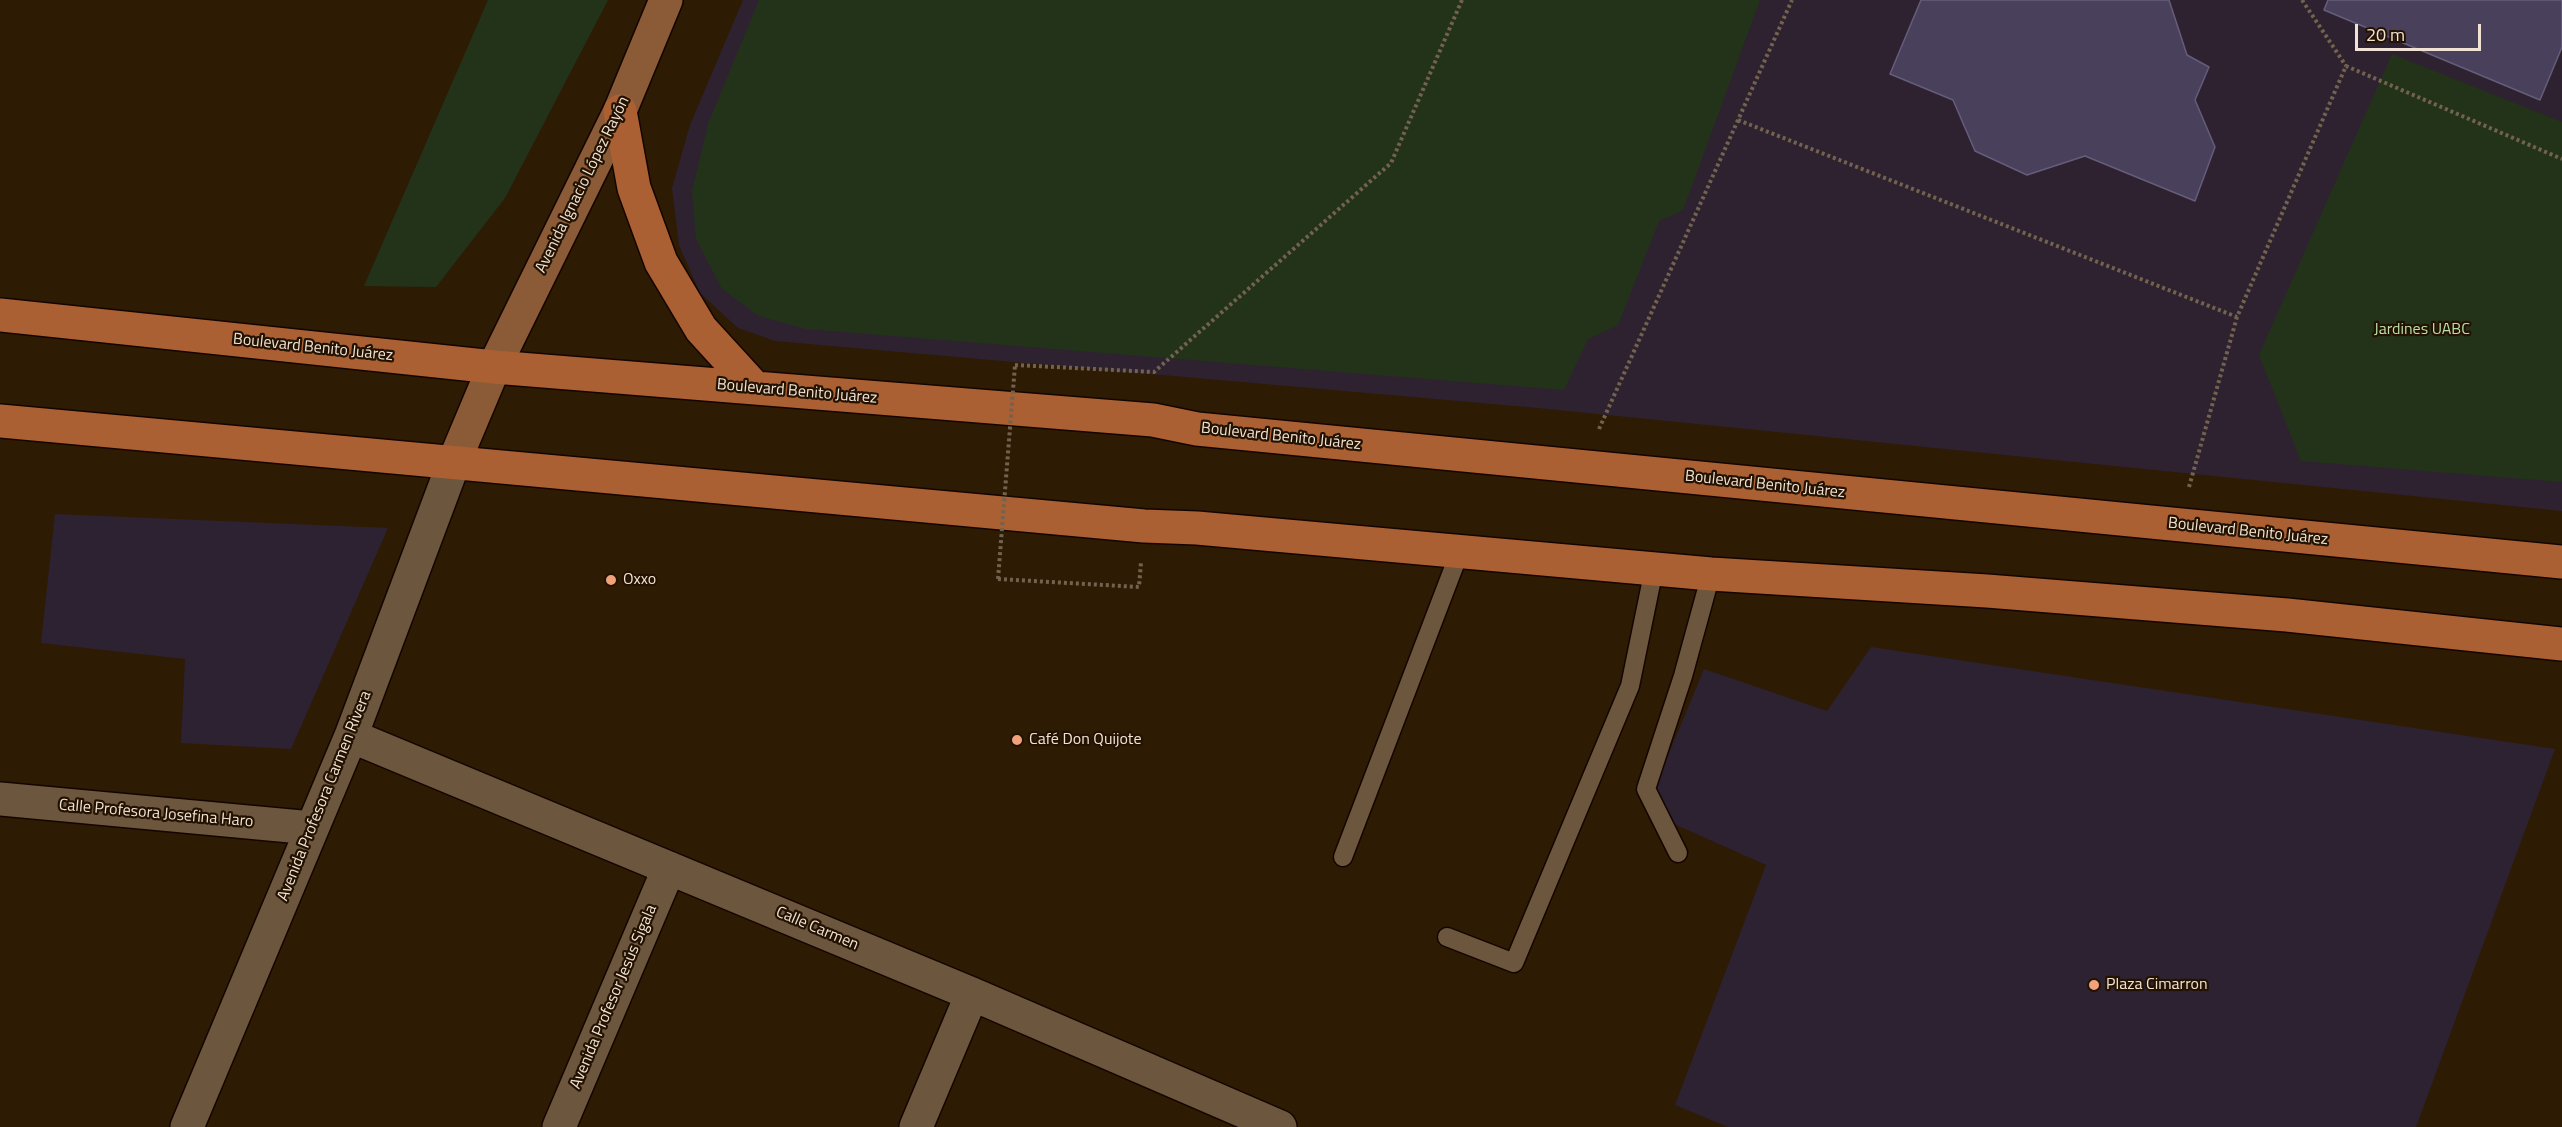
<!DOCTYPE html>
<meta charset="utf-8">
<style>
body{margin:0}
#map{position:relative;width:2562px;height:1127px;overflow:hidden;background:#2e1b04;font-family:"Titillium Web",sans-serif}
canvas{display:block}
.scale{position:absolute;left:2355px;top:24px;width:126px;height:27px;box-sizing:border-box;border:3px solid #f0e3d5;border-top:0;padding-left:8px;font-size:18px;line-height:21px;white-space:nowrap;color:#f0e3d5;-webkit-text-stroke:4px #241200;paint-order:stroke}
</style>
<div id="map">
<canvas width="2562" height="1127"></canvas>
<div class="scale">20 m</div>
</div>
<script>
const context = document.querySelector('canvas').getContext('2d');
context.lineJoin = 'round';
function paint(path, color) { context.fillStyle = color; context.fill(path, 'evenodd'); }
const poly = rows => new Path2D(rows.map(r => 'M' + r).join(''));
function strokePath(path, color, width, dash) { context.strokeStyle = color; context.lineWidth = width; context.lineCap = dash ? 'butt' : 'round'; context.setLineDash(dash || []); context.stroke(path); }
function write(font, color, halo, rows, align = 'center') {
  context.font = font + ' "Titillium Web",sans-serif'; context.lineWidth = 4.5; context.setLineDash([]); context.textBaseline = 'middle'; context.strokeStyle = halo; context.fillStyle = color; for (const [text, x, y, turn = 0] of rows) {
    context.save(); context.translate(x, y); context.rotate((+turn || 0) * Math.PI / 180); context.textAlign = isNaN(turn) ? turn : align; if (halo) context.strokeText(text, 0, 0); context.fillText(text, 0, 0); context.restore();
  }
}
const commercial = poly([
 [55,514,388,528,291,749,181,743,185,659,41,643],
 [1871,647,2555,749,2416,1127,1728,1127,1675,1105,1766,865,1645,811,1704,669,1827,711]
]);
const education = poly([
 [743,0,2562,0,2562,511,1538,408,775,341,738,328,700,293,679,245,672,188,690,125]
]);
const green = poly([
 [488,0,608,0,505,198,436,287,364,286],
 [759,0,1760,0,1683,210,1659,221,1618,325,1588,339,1564,390,806,329,759,316,722,289,696,239,692,191,708,124],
 [2392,54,2562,122,2562,482,2301,461,2259,355]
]);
const building = poly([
 [1921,0,2169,0,2187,55,2209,67,2195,100,2215,147,2195,201,2085,156,2027,175,1975,151,1953,100,1890,74,1921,0],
 [2328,0,2562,0,2562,47,2540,100,2324,10,2328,0]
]);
const path = poly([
 [2302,0,2346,66],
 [1738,120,2237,317],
 [1015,365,1154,372,1391,163,1462,0],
 [1599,429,1792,0],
 [2189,487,2237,317,2346,66,2562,159],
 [998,579,1139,587,1141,562]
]);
const lane = poly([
 [1678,853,1646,789,1683,676,1711,574],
 [1343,857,1460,551],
 [1447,937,1514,963,1630,686,1654,569]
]);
const street = poly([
 [351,736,972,994,1280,1127],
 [0,799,312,828],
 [187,1127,351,736,454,462],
 [559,1127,669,868],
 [916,1127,972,994]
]);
const secondary = poly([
 [454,462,494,367,620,111,666,0]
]);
const primary = poly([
 [620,111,634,188,661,262,701,329,754,387],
 [0,315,494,367,1153,420,1197,429,2562,562],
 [0,421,1144,526,1197,528,1711,574,1987,591,2287,615,2562,644]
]);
const pathBridge = poly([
 [998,579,1015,365]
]);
const markers = [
 [611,580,6,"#f1a27b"],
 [1017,740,6,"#f1a27b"],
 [2094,985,6,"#f1a27b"]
];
const streetNames = [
 ["Avenida Ignacio López Rayón",583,185,-64],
 ["Boulevard Benito Juárez",313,348,6],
 ["Boulevard Benito Juárez",797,392,5],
 ["Boulevard Benito Juárez",1281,437,6],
 ["Boulevard Benito Juárez",1765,485,6],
 ["Boulevard Benito Juárez",2248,532,6],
 ["Avenida Profesora Carmen Rivera",325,796,-68],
 ["Calle Profesora Josefina Haro",156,814,5],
 ["Calle Carmen",817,929,23],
 ["Avenida Profesor Jesús Sigala",614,997,-67]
];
const parkNames = [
 ["Jardines UABC",2422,330]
];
const poiNames = [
 ["Oxxo",623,580],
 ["Café Don Quijote",1029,740],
 ["Plaza Cimarron",2106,985]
];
paint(commercial, '#2d2231');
paint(education, '#2e2230');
paint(green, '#23331a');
paint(building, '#49415c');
strokePath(building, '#655d7a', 1.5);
strokePath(lane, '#150500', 21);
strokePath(street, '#150500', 36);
strokePath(secondary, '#150500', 36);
strokePath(primary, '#150500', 36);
strokePath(path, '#72624e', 4, [3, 3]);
strokePath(lane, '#6c563e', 18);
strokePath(street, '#6c563e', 33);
strokePath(secondary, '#8b5b38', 33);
strokePath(primary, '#aa6033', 33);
strokePath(pathBridge, '#72624e', 4, [3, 3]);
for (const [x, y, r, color] of markers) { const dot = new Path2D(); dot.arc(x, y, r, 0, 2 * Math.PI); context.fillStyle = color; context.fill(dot); strokePath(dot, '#241200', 2); }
write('16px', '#f0e3d5', '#241200', streetNames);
write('16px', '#badfa8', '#241200', parkNames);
write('16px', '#f0e3d5', '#241200', poiNames, 'left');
</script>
